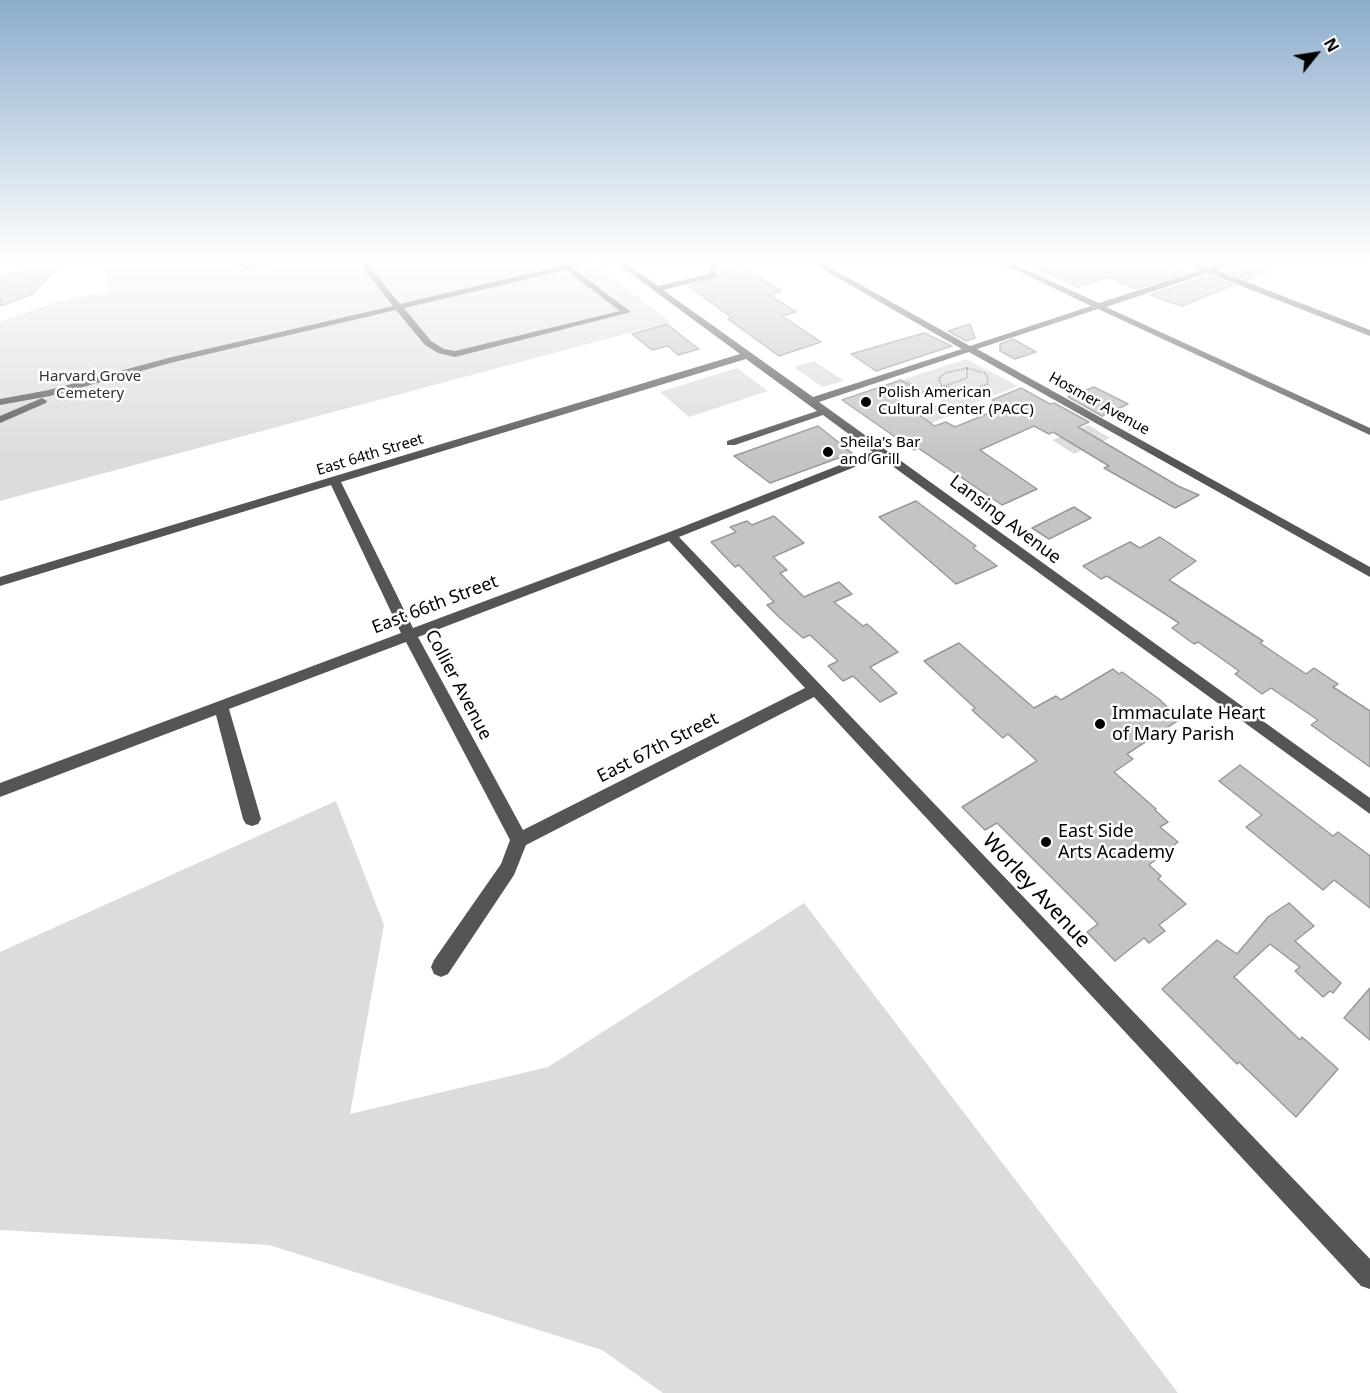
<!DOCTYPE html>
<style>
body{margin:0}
#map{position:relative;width:1370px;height:1393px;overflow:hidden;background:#fff;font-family:"Noto Sans",sans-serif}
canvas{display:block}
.north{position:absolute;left:1286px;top:24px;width:60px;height:60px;-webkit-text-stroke:4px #fff;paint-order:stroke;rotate:60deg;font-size:16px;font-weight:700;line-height:24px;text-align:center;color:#000}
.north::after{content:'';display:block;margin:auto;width:21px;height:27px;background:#000;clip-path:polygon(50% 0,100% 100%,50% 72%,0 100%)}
</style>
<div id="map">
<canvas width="1370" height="1393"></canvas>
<div class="north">N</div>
</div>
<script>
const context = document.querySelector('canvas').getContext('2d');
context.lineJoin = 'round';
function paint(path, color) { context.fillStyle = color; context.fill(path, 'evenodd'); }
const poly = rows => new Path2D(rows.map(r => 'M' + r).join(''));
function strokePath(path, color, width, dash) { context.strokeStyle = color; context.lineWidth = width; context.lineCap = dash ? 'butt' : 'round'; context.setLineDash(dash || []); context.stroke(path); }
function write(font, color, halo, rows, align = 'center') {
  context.font = font + ' "Noto Sans",sans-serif'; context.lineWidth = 5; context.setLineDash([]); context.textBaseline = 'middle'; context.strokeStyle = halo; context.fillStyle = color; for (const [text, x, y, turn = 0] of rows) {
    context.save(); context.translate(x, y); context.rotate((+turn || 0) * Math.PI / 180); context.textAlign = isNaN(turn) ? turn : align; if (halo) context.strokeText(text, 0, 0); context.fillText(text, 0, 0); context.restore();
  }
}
const green = poly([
 [102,262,593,262,670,322,0,501,0,322,56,302,109,291],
 [966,359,1018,386,957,410,935,397,930,398,902,380],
 [814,361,844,381,822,387,794,367],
 [737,368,768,391,689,417,660,392],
 [934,405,951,415,898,437,881,426],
 [1088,425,1110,438,1074,454,1052,440],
 [336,801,384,925,350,1114,548,1067,804,903,1178,1393,663,1393,602,1350,269,1245,0,1230,0,952]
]);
const building = poly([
 [719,262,732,262,782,291,769,295,796,312,782,316,821,342,779,356,728,319,732,318,689,286,725,274,719,270,719,262],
 [1023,262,1160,262,1185,273,1136,289,1109,277,1078,287,1023,262],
 [1255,262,1268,262,1270,270,1247,280,1225,271,1255,262],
 [60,265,33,294,0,306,0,276,60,265],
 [1209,276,1233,285,1182,306,1150,295,1209,276],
 [667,324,683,337,699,349,678,355,668,346,652,350,632,334,667,324],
 [970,324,975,338,966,341,948,331,970,324],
 [924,333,952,346,876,371,851,354,924,333],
 [1013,339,1036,352,1015,359,1000,351,1000,344,1013,339],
 [901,380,918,391,896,399,935,426,946,422,955,427,1004,407,992,400,1021,388,1050,404,1054,403,1089,422,1078,427,1178,486,1199,495,1175,508,1104,468,1109,466,1053,432,1049,434,1034,426,980,450,1037,489,1002,505,918,448,914,450,842,400,901,380],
 [1094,387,1128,404,1102,416,1068,397,1094,387],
 [818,426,852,453,770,483,734,456,818,426],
 [916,501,976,546,973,548,997,566,956,584,879,517,916,501],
 [1074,507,1091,518,1049,539,1032,528,1074,507],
 [774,516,804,543,773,557,787,570,780,573,804,597,839,582,852,594,834,602,863,626,867,624,898,652,870,667,897,693,880,702,853,676,843,681,828,666,838,661,810,635,803,638,780,618,767,605,774,602,739,565,735,567,711,542,736,532,730,527,747,521,752,525,774,516],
 [1160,537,1196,561,1169,580,1263,641,1260,643,1306,674,1314,668,1338,684,1333,687,1370,711,1370,767,1311,725,1318,720,1271,688,1262,694,1235,674,1239,671,1198,642,1194,644,1172,628,1179,623,1107,576,1101,579,1083,566,1130,542,1140,548,1160,537],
 [959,643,1034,708,1056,696,1061,700,1113,669,1119,674,1122,672,1159,699,1180,719,1127,754,1133,759,1114,772,1156,809,1155,810,1168,822,1160,827,1178,842,1149,865,1161,876,1158,879,1186,904,1159,925,1165,931,1149,943,1144,938,1115,961,1087,932,1098,924,997,823,985,830,962,807,1037,761,1008,734,1003,738,972,710,975,708,924,661,959,643],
 [1240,765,1333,836,1338,832,1370,856,1370,908,1334,880,1323,890,1246,827,1262,815,1219,781,1240,765],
 [1289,903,1314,926,1295,941,1341,983,1333,993,1330,991,1323,997,1295,971,1300,967,1270,944,1234,977,1300,1040,1302,1037,1338,1069,1296,1117,1239,1062,1237,1064,1162,989,1217,940,1237,954,1268,917,1289,903],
 [1370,988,1370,1040,1344,1018,1370,988]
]);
const path = poly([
 [967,368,985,373,988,377,987,384,968,391,941,385,939,378,945,373,967,368],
 [908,382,925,393,967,378,967,367]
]);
const minor = poly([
 [234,262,247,264,281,262,246,269,234,262],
 [365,262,373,262,369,266,400,304,561,266,559,264,562,262,569,264,593,262,573,268,631,312,455,357,438,353,425,345,396,310,174,362,50,396,0,405,0,399,49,390,172,357,393,306,361,266,365,262],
 [566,270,620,311,455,351,444,349,431,341,404,308,566,270],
 [615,262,624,262,658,286,709,274,710,266,705,262,717,263,716,277,663,290,813,397,962,349,810,262,820,262,970,346,1091,306,999,262,1009,262,1099,303,1201,270,1184,262,1195,262,1209,267,1225,262,1237,262,1216,270,1370,330,1370,336,1208,273,1106,307,1370,428,1370,435,1098,309,977,349,1370,567,1370,577,969,352,819,402,1370,798,1370,814,880,457,679,537,1370,1259,1370,1289,1361,1286,814,697,526,845,514,875,448,974,441,977,434,974,431,967,434,960,501,864,510,840,406,642,229,709,261,819,258,824,252,826,246,824,243,819,216,715,0,797,0,783,401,633,331,485,0,586,0,577,740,354,615,262],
 [746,359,817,411,727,441,727,445,735,445,823,415,873,452,667,533,413,628,341,482,746,359],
 [669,541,805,688,523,830,418,637,669,541],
 [42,398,47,401,46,403,0,423,0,416,42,398]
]);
const markers = [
 [866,402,6,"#000"],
 [828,452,6,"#000"],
 [1100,724,6,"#000"],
 [1046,842,6,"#000"]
];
const farParknames = [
 ["Harvard Grove",90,377],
 ["Cemetery",90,394]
];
const farPoinames = [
 ["Polish American",878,393],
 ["Cultural Center (PACC)",878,410],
 ["Sheila's Bar",840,443],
 ["and Grill",840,460]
];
const farStreetnames = [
 ["Hosmer Avenue",1099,404,29],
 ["East 64th Street",370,455,-17]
];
const streetNames = [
 ["Lansing Avenue",1005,520,37],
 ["East 66th Street",435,605,-21],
 ["Collier Avenue",458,685,62],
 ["East 67th Street",658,748,-27]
];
const poiNames = [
 ["Immaculate Heart",1112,714],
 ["of Mary Parish",1112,735],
 ["East Side",1058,832],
 ["Arts Academy",1058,853]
];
const nearStreetnames = [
 ["Worley Avenue",1036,891,47]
];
paint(green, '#dcdcdc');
paint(building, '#c4c4c4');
strokePath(building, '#999', 1.5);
strokePath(path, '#777', 2, [1, 1.5]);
paint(minor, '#555');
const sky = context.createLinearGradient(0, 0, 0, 457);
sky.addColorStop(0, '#8cadcc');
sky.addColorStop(0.57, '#fff');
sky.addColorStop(1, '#ffffff00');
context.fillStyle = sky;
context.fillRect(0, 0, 1370, 457);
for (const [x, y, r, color] of markers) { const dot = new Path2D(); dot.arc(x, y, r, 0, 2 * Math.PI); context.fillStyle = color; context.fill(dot); strokePath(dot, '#fff', 2); }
write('15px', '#333', '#fff', farParknames);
write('15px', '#000', '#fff', farPoinames, 'left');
write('15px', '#000', '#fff', farStreetnames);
write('18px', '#000', '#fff', streetNames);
write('18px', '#000', '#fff', poiNames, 'left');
write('21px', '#000', '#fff', nearStreetnames);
</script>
